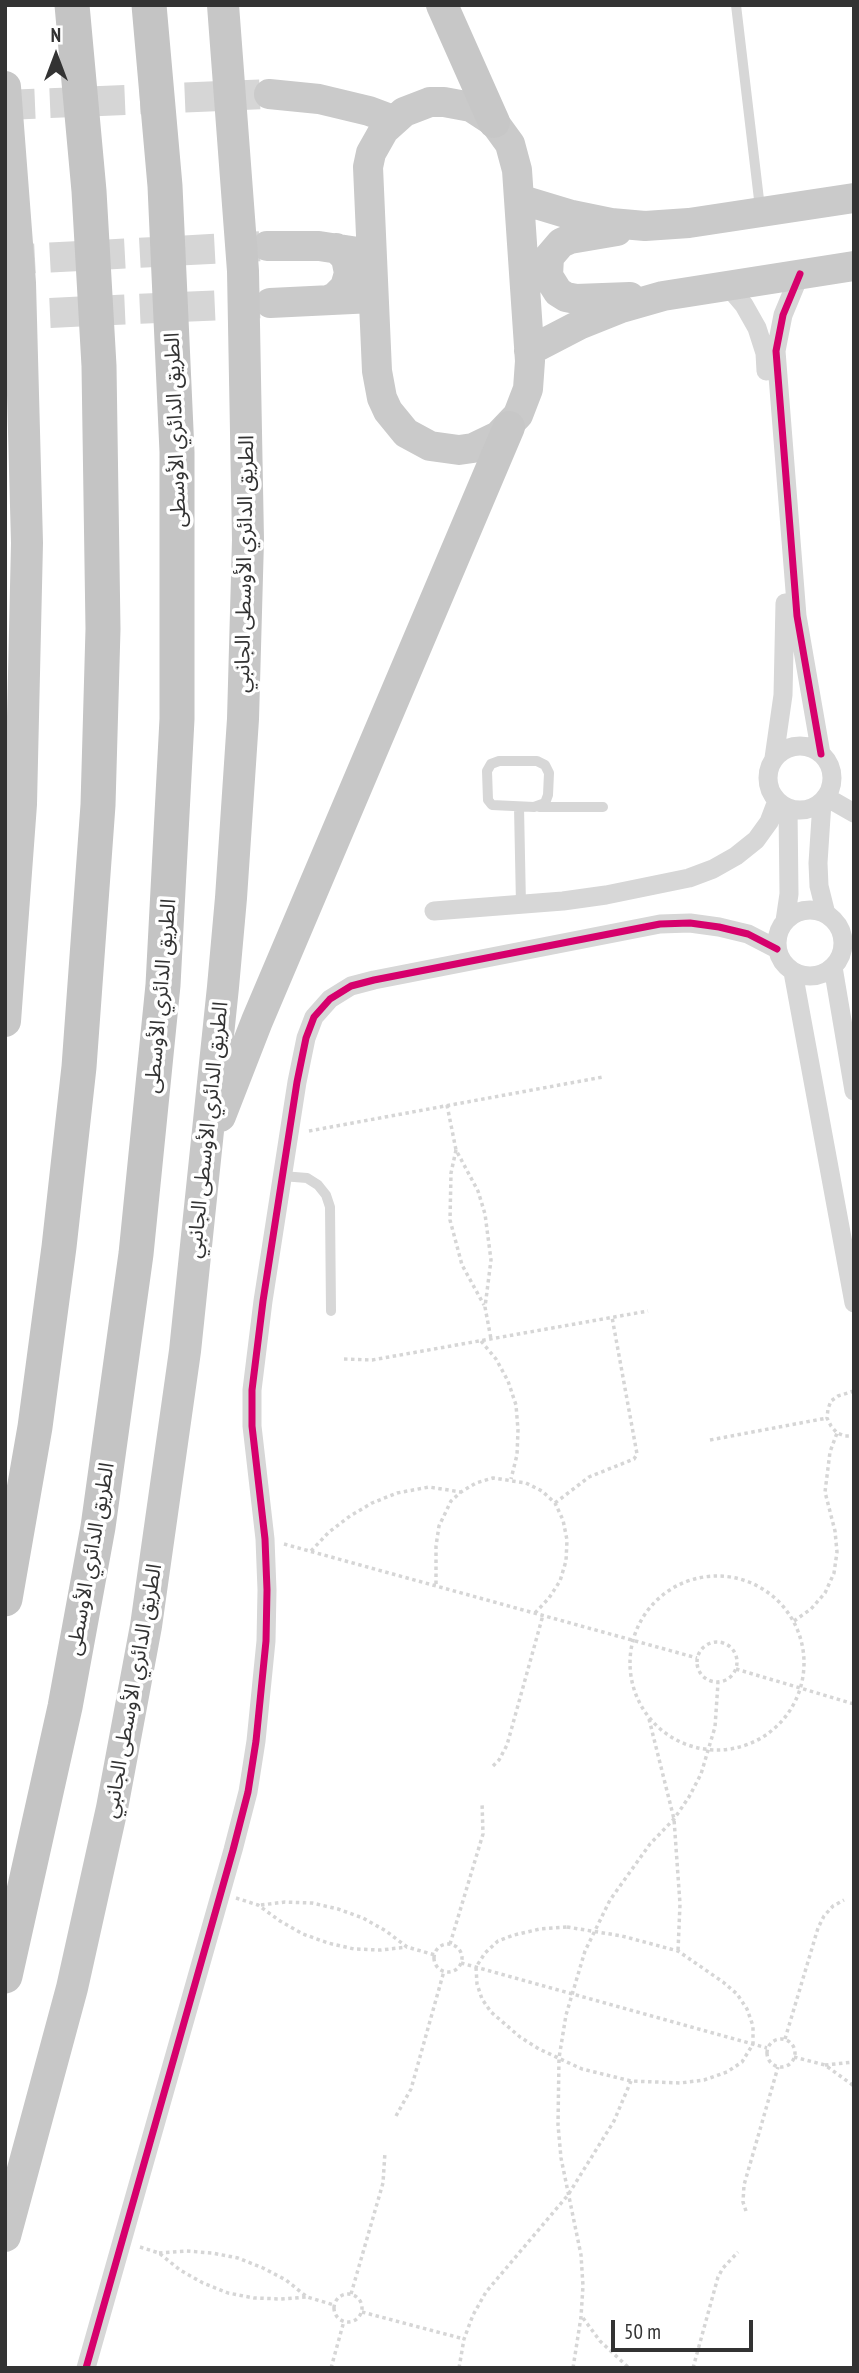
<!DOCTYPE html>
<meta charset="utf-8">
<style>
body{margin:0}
#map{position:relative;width:859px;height:2373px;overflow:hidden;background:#fff;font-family:"PT Sans Narrow",sans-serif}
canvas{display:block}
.frame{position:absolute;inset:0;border:7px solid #333;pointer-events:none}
.north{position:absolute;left:21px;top:21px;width:70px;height:70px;-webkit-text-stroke:5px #fff;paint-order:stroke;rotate:0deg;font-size:19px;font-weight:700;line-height:28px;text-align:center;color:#333}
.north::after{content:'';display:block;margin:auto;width:24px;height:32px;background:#333;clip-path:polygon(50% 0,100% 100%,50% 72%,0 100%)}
.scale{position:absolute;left:611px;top:2320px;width:142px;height:32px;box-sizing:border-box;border:4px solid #333;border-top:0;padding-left:9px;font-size:21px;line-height:24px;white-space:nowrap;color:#333;-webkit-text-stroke:5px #fff;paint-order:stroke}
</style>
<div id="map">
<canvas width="859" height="2373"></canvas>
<div class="frame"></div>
<div class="north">N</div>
<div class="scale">50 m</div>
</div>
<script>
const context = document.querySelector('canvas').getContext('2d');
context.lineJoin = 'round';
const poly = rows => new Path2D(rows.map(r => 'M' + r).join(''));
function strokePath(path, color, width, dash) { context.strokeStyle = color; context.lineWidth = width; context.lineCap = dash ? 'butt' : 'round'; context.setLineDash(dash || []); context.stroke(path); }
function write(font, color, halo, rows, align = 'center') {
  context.font = font + ' "PT Sans Narrow","Noto Sans Arabic",sans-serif'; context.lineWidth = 7; context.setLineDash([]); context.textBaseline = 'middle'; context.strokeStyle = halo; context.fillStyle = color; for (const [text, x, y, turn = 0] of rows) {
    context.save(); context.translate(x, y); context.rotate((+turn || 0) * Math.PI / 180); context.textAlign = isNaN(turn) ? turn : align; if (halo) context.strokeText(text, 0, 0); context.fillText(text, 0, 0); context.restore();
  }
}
const primaryTunnel = poly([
 [5,105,269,94],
 [5,260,266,246],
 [5,315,267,303]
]);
const path = poly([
 [447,1105,456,1150,478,1191,485,1214,491,1260,485,1307,491,1339],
 [309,1131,603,1077],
 [456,1150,451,1173,450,1220,462,1265,484,1305],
 [481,1341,496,1359,508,1381,516,1405,518,1430,517,1455,511,1479],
 [344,1359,372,1360,648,1311],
 [854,1391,838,1396,831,1401,828,1409,827,1418,831,1426,837,1433,845,1436,854,1436],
 [710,1440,827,1418],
 [555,1503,589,1477,634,1459,637,1454,612,1317],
 [284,1544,697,1658],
 [311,1551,329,1532,350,1516,372,1503,397,1493,429,1487,461,1492],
 '630 1663a87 87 0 1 1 174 0a87 87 0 1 1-174 0Z',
 [436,1584,436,1546,439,1526,451,1501,461,1492,476,1483,493,1478,526,1483,542,1491,555,1503,563,1520,567,1540,566,1561,560,1581,549,1598,535,1613],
 [794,1621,811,1609,825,1593,834,1573,837,1552,835,1531,825,1492,830,1452,837,1433],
 '697 1662a20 20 0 1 1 40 0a20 20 0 1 1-40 0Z',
 [736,1669,854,1704],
 [649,1719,674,1819,680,1904,678,1951],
 [493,1766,499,1760,507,1745,543,1615],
 [236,1898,258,1905,280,1921,303,1934,328,1943,354,1949,381,1950,407,1947],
 [261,1905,285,1902,312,1903,338,1909,363,1918,386,1931,407,1947,435,1955],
 [567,1927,622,1936,678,1951,723,1982,737,1994,747,2009,753,2026,753,2044,742,2062,727,2072,704,2080,680,2083,631,2081,582,2069,539,2049,520,2037,491,2012,482,1999,477,1984,476,1967,485,1953,498,1941,514,1935,540,1929,567,1927],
 [450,1944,483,1834,482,1802],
 '434 1958a14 14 0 1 1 28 0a14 14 0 1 1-28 0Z',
 [461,1963,767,2048],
 '767 2053a14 14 0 1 1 28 0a14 14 0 1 1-28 0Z',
 [785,2039,818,1928,824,1916,833,1906,844,1900],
 [794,2057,825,2065,854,2086],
 [825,2065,854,2062],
 [396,2116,411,2089,444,1971],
 [746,2211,743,2202,744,2185,778,2067],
 [140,2247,159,2253,180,2270,203,2283,228,2293,254,2298,281,2299,307,2297],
 [159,2253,186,2251,212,2253,238,2258,263,2268,286,2280,307,2297,334,2305],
 '334 2308a14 14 0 1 1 28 0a14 14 0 1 1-28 0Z',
 [351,2294,383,2183,385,2152],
 [362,2312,464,2339],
 [583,2318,600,2341,629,2368],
 [331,2368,344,2321],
 [459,2368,464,2339,473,2315,486,2292,568,2195,614,2121,631,2081],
 [573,2368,581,2317,583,2286,581,2255,561,2158,558,2125,559,2058,566,2015,585,1951,610,1900,650,1844,674,1819,689,1797,701,1774,715,1727,718,1683],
 [693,2368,718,2277,723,2268,738,2252]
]);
const service = poly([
 [736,5,760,208],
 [499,761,537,761,545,765,549,773,548,795,545,803,534,807,492,805,488,800,487,771,491,764,499,761],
 [519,807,521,905],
 [539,807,603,807],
 [282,1176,307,1178,318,1185,326,1195,330,1207,331,1311]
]);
const minor = poly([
 [800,274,783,315,776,351,797,616,821,754],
 [727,285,744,305,757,328,765,353,766,371],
 '768 778a32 32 0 1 1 64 0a32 32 0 1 1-64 0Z',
 [774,758,783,695,785,603],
 [826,797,854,813],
 [822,802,818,863,819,886,826,914],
 '777 943a33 33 0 1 1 66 0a33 33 0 1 1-66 0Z',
 [434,911,563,901,606,895,689,878,713,869,736,856,756,840,769,822,777,801],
 [785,921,789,894,788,808],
 [833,967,854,1091],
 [793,972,854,1303],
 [86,2368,233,1850,248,1792,256,1741,266,1641,267,1590,265,1539,252,1426,252,1390,263,1301,297,1082,306,1038,314,1017,330,999,351,986,374,980,660,924,690,923,719,927,748,934,777,949]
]);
const primary = poly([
 [269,94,319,99,369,111,393,120],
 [430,102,444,102,471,107,494,122,510,144,517,170,530,361,528,389,518,415,498,436,473,448,459,450,430,446,406,433,388,411,382,398,377,371,368,167,371,153,384,130,404,112,430,102],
 [519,199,572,215,611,223,645,226,689,223,854,198],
 [617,231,570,239,561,243,549,257,548,276,558,292,566,297,576,299,630,297],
 [267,246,319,246,371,254],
 [328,300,335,297,345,287,349,273,346,258,336,248],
 [270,303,373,298],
 [529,351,581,324,621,308,663,296,854,266]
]);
const trunk = poly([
 [442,5,494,122],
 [5,87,20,283,27,543,21,804,5,1021],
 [220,1116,257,1021,509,427],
 [5,2236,72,1988,112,1808,146,1626,185,1351,223,987,231,898,243,719,248,540,243,271,223,5]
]);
const motorway = poly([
 [5,1599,35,1427,59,1247,79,1067,98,805,103,629,99,366,89,191,72,5],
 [5,1976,65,1707,98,1527,136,1254,163,985,177,719,177,452,165,186,149,5]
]);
const cycleway = poly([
 [800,274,783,315,776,351,797,616,821,754],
 [86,2368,233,1850,248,1792,256,1741,266,1641,267,1590,265,1539,252,1426,252,1390,263,1301,297,1082,306,1038,314,1017,330,999,351,986,374,980,660,924,690,923,719,927,748,934,777,949]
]);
const streetNames = [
 ["الطريق الدائري الأوسطى",176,430,-92],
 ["الطريق الدائري الأوسطى الجانبي",245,564,-89],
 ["الطريق الدائري الأوسطى",161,996,-85],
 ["الطريق الدائري الأوسطى الجانبي",208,1130,-84],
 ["الطريق الدائري الأوسطى",91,1559,-80],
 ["الطريق الدائري الأوسطى الجانبي",133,1691,-80]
];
strokePath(primaryTunnel, '#d6d6d6', 30, [30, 15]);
strokePath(path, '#d6d6d6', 3.5, [3.5, 3.5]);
strokePath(service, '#d7d7d7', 10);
strokePath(minor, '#d7d7d7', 19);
strokePath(primary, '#cacaca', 30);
strokePath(trunk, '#c7c7c7', 32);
strokePath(motorway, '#c4c4c4', 35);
strokePath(cycleway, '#d6006c', 7);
write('21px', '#333', '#fff', streetNames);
</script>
